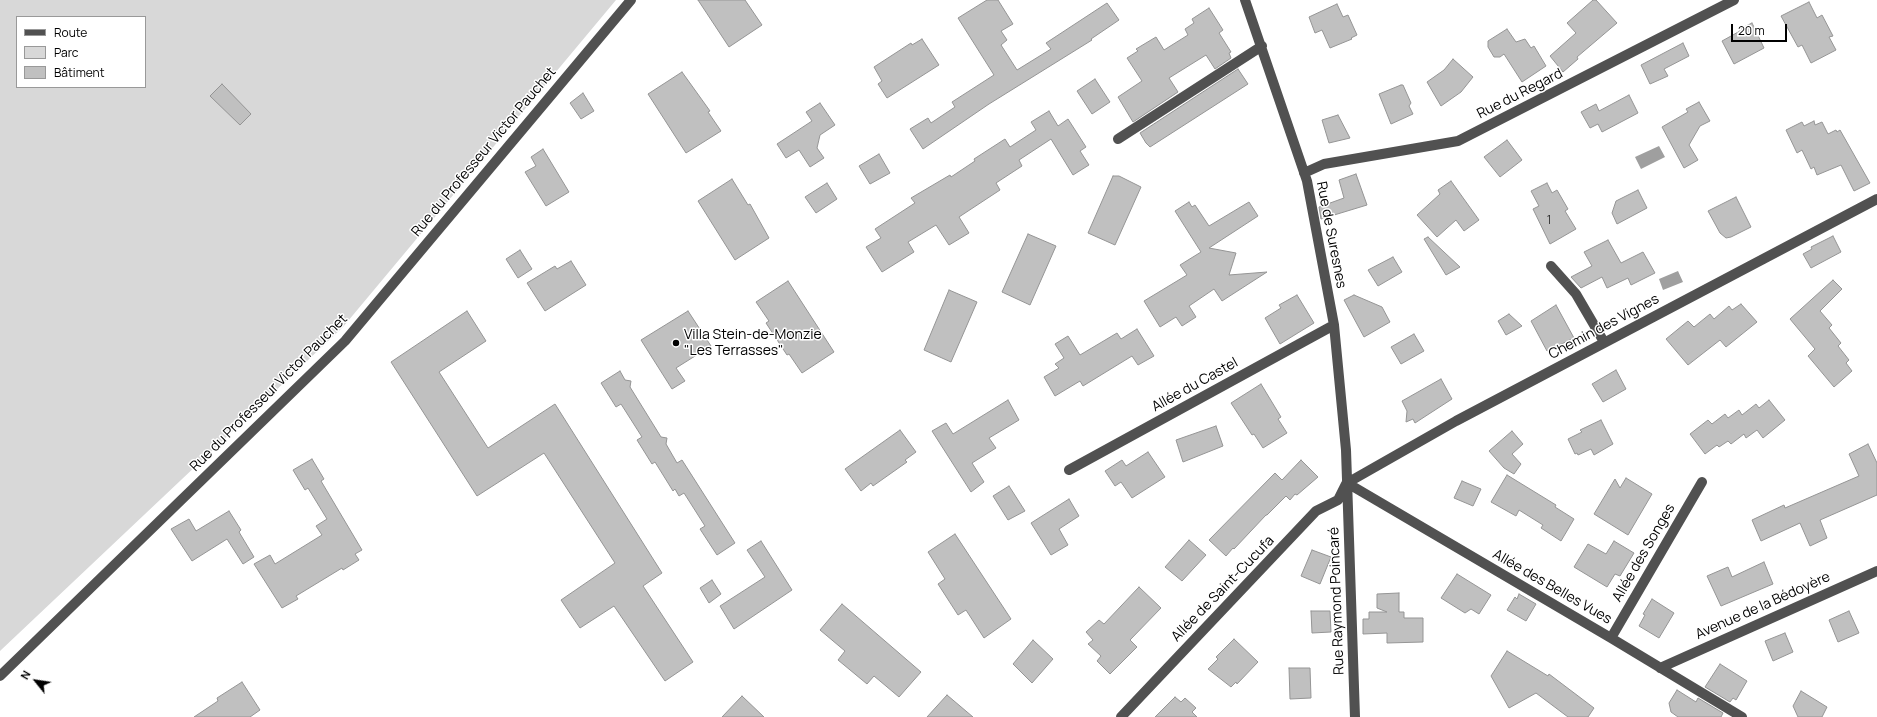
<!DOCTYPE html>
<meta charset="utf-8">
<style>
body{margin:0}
#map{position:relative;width:1877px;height:717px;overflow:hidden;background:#fff;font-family:Manrope,sans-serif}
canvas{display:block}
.legend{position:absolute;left:16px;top:16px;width:130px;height:72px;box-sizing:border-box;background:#fff;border:1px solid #999;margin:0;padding:5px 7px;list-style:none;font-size:12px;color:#000}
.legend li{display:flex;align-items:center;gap:8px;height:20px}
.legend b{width:20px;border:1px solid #999}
.north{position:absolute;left:16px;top:661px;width:40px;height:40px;-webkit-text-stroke:3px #fff;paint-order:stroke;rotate:300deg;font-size:11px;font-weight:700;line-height:16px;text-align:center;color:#000}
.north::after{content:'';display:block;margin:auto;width:14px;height:18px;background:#000;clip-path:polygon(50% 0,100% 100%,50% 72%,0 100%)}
.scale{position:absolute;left:1731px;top:24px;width:56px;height:18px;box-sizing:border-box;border:2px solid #000;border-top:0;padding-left:5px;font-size:12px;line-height:14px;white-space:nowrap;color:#000;-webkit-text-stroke:3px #fff;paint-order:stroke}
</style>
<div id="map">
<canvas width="1877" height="717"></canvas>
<ul class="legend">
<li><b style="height:5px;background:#515151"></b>Route</li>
<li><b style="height:11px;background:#d8d8d8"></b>Parc</li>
<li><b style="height:11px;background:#c0c0c0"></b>Bâtiment</li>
</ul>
<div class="north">N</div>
<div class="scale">20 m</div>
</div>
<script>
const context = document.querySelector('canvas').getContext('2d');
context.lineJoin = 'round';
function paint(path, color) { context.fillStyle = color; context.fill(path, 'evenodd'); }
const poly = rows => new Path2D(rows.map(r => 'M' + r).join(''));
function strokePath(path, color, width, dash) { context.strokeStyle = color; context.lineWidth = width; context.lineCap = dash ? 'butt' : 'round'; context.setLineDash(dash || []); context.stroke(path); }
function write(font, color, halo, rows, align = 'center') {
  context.font = font + ' Manrope,sans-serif'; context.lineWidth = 3; context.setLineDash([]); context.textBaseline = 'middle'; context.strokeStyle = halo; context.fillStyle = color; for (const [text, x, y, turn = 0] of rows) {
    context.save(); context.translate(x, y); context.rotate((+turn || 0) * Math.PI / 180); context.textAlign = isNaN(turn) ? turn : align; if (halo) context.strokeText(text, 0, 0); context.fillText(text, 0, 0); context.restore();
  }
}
const green = poly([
 [0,0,616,0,343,327,0,651],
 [17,17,145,17,145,87,17,87]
]);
const water = poly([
 [1659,146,1665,157,1641,169,1635,157],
 [1678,271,1683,282,1663,290,1659,279]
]);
const building = poly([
 [698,0,745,0,762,25,729,47,698,0],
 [987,0,998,0,1013,24,1001,31,1007,40,1001,45,1017,70,1051,49,1046,43,1107,3,1119,20,1091,39,1092,40,989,104,923,149,910,129,928,118,931,123,955,107,952,102,994,75,958,18,987,0],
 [1593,0,1596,0,1617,23,1577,57,1578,59,1563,72,1550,56,1576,33,1567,23,1593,0],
 [1809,2,1817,18,1822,15,1833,36,1829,37,1836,50,1811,63,1802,45,1798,47,1781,16,1809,2],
 [1337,4,1343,17,1348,15,1357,35,1351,38,1352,39,1330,48,1322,30,1315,33,1309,17,1337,4],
 [1209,8,1223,30,1219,33,1231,52,1229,53,1231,58,1215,69,1206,55,1169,78,1178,92,1133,122,1118,97,1142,81,1127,58,1138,51,1136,49,1156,37,1164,50,1188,35,1185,29,1194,23,1192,19,1209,8],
 [1752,23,1764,48,1734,64,1722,41,1740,31,1740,29,1752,23],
 [1507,29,1516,42,1525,39,1531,48,1534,46,1546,66,1522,82,1504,54,1500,57,1494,57,1488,47,1488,41,1507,29],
 [922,39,939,65,887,98,878,84,882,81,874,67,911,43,912,45,922,39],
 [1683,43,1689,56,1664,69,1668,76,1650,84,1641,65,1683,43],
 [1453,59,1473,77,1461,92,1441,106,1427,82,1444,70,1453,59],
 [1238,69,1248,84,1150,147,1146,143,1140,133,1238,69],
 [682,72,710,111,708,112,721,131,686,153,648,94,682,72],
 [1095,79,1110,102,1092,114,1077,91,1095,79],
 [222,84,251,114,240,125,210,96,222,84],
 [1401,85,1403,85,1411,103,1409,106,1413,114,1391,124,1379,94,1401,85],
 [583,93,594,111,581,119,570,103,583,93],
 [1629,95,1638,113,1602,132,1598,124,1590,128,1581,112,1596,104,1599,111,1629,95],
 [1699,102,1710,121,1700,126,1689,145,1698,160,1684,168,1662,127,1688,112,1686,109,1699,102],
 [820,103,835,125,820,135,817,148,824,158,810,167,799,150,786,158,777,144,812,121,806,112,820,103],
 [1049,111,1058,126,1068,119,1086,147,1080,151,1089,165,1073,175,1051,139,1019,160,1022,166,996,183,1000,190,959,217,969,233,949,245,936,225,908,242,914,252,882,272,866,247,881,238,875,229,915,203,911,198,950,175,951,177,975,161,974,159,1005,139,1010,147,1036,130,1031,122,1049,111],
 [1338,115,1350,138,1329,143,1322,120,1338,115],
 [1814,121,1815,125,1822,122,1828,134,1836,130,1837,132,1840,130,1870,183,1854,191,1841,165,1817,175,1814,167,1811,169,1802,150,1797,153,1786,130,1802,122,1804,126,1814,121],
 [1507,140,1522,160,1500,177,1484,157,1507,140],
 [543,149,569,192,546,206,525,172,536,166,531,157,543,149],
 [879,154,890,173,870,184,859,166,879,154],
 [1356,174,1367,205,1321,219,1319,207,1344,198,1339,180,1356,174],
 [1113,176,1119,176,1141,187,1115,245,1088,233,1113,176],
 [732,179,748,205,750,204,769,238,735,260,698,201,732,179],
 [1451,181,1479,220,1464,231,1456,220,1437,237,1417,215,1440,194,1438,190,1451,181],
 [827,183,837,199,816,213,805,197,827,183],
 [1547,183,1552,193,1557,190,1568,209,1565,211,1576,229,1550,244,1533,209,1539,206,1531,191,1547,183],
 [1638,190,1647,208,1617,224,1612,213,1616,201,1638,190],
 [1736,197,1751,227,1731,237,1726,238,1720,233,1708,211,1736,197],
 [1189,202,1192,207,1195,205,1209,226,1249,202,1258,216,1209,248,1236,253,1229,275,1267,272,1222,301,1214,289,1189,306,1196,317,1182,326,1176,317,1160,327,1144,301,1187,275,1180,265,1201,252,1175,211,1189,202],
 [1028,234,1056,246,1030,305,1002,292,1028,234],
 [1833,236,1841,252,1811,268,1803,254,1812,249,1811,247,1833,236],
 [1428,237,1460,267,1446,275,1424,239,1428,237],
 [1608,240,1621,263,1643,252,1655,273,1631,285,1628,278,1607,288,1602,277,1581,288,1571,277,1592,266,1584,252,1608,240],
 [520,250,532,269,518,278,506,259,520,250],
 [1393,257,1402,272,1378,286,1368,270,1393,257],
 [571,261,586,285,545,311,527,283,555,266,557,269,571,261],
 [1833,280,1842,289,1820,311,1832,325,1829,328,1841,343,1838,346,1849,360,1846,363,1852,371,1834,387,1808,356,1815,349,1790,319,1833,280],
 [788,281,834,352,802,373,789,354,787,355,766,323,769,321,756,302,788,281],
 [949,290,977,302,951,362,924,350,949,290],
 [1297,295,1314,323,1280,344,1265,318,1281,308,1279,305,1297,295],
 [1354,295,1382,307,1390,322,1364,337,1344,300,1354,295],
 [1741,304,1757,322,1726,347,1720,340,1688,365,1666,339,1688,321,1694,327,1710,314,1714,319,1729,306,1732,310,1741,304],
 [1556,305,1574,338,1547,351,1531,321,1556,305],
 [467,311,486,341,439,372,488,448,555,404,662,573,643,586,693,662,665,681,614,606,580,628,561,600,615,563,544,453,477,496,391,362,467,311],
 [688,311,711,346,676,368,685,381,672,389,641,340,688,311],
 [1509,314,1522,326,1506,335,1498,321,1509,314],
 [1137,329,1154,356,1138,365,1132,356,1083,386,1080,381,1055,396,1044,377,1059,368,1055,364,1064,358,1055,344,1068,336,1080,355,1117,333,1121,339,1137,329],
 [1414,334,1424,351,1401,364,1391,347,1414,334],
 [1616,370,1626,389,1603,402,1592,384,1616,370],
 [620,371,625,380,631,381,630,387,661,437,667,438,666,444,677,463,682,460,735,543,717,555,700,529,705,526,684,493,679,496,675,489,673,491,655,462,652,464,637,440,642,437,621,404,616,407,601,383,620,371],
 [1441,379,1452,399,1415,423,1413,419,1406,422,1407,411,1402,401,1441,379],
 [1261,384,1281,417,1278,419,1287,433,1263,448,1254,434,1252,435,1231,403,1261,384],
 [1008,400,1019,420,989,438,996,448,972,463,984,482,971,492,932,431,946,423,953,434,1008,400],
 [1769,400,1785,420,1763,438,1757,430,1746,438,1744,434,1731,444,1728,441,1719,447,1717,445,1705,454,1690,434,1708,420,1712,424,1725,414,1728,418,1739,410,1742,415,1756,404,1759,408,1769,400],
 [1601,420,1613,444,1594,455,1591,449,1578,455,1577,453,1575,454,1568,439,1582,432,1580,430,1601,420],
 [1216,426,1223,446,1183,462,1176,440,1216,426],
 [900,430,916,452,905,460,907,462,873,486,871,483,861,491,845,469,900,430],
 [1512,431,1523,444,1512,454,1521,464,1514,474,1504,468,1489,451,1512,431],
 [1868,444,1877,463,1877,495,1820,520,1827,538,1810,546,1800,523,1761,541,1752,520,1784,505,1785,508,1859,476,1849,454,1868,444],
 [1148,452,1165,477,1132,498,1121,482,1115,486,1105,471,1122,460,1126,466,1148,452],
 [312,459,324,479,321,481,362,550,355,554,359,560,343,570,342,568,296,596,298,599,282,608,254,564,270,555,275,564,322,535,316,526,327,519,308,488,305,490,293,470,312,459],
 [1301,460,1318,477,1297,495,1295,494,1290,500,1286,496,1267,515,1266,515,1234,549,1233,548,1226,556,1209,540,1275,473,1282,480,1301,460],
 [1507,475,1556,505,1555,507,1574,519,1561,541,1541,528,1543,525,1519,510,1516,516,1491,502,1507,475],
 [1626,478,1652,494,1628,535,1594,514,1615,479,1620,488,1626,478],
 [1462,481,1481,489,1473,506,1454,498,1462,481],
 [1009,486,1025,511,1008,520,993,496,1009,486],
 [1069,499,1079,516,1059,529,1068,545,1051,555,1031,523,1069,499],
 [229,511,241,530,239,532,254,557,243,564,227,539,192,561,171,529,189,519,196,531,229,511],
 [955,534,1011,619,984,638,966,610,958,615,938,584,945,579,928,552,955,534],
 [1189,540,1206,555,1182,581,1165,567,1189,540],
 [761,541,792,590,734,629,720,606,765,577,747,550,761,541],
 [1614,541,1634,553,1620,576,1615,574,1607,587,1574,567,1588,544,1606,554,1614,541],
 [1312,550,1331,557,1320,584,1301,576,1312,550],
 [1764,562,1773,584,1721,606,1707,576,1728,567,1732,577,1764,562],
 [1457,574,1491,595,1479,614,1471,609,1465,613,1441,598,1457,574],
 [712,580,721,594,709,603,700,588,712,580],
 [1139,587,1161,608,1130,640,1137,647,1110,674,1097,661,1101,656,1088,644,1093,640,1086,632,1099,620,1104,624,1139,587],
 [1399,593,1399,612,1404,612,1404,618,1423,618,1423,642,1387,643,1387,633,1363,634,1363,619,1369,619,1369,612,1387,612,1377,608,1377,594,1399,593],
 [1519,594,1536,604,1526,621,1507,610,1515,597,1517,599,1519,594],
 [1652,599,1674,613,1659,638,1639,626,1645,615,1643,614,1652,599],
 [842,604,921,672,899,697,874,676,867,684,838,660,845,651,820,630,842,604],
 [1311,611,1330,611,1331,632,1312,633,1311,611],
 [1849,611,1859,633,1838,642,1829,620,1849,611],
 [1785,633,1793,652,1773,661,1765,641,1785,633],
 [1234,639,1258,662,1237,684,1236,682,1231,687,1208,669,1218,659,1216,657,1234,639],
 [1033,640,1053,659,1032,683,1013,664,1033,640],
 [1507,651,1548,676,1549,674,1594,708,1588,717,1568,717,1536,693,1509,708,1491,676,1507,651],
 [1720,664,1747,681,1736,700,1733,698,1730,702,1705,687,1720,664],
 [1289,668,1310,668,1311,698,1290,699,1289,668],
 [242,682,260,710,250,717,194,717,218,701,217,698,242,682],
 [1677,690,1696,702,1698,698,1723,713,1721,717,1678,717,1671,712,1669,703,1677,690],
 [1801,691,1827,707,1822,717,1798,717,1793,706,1801,691],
 [947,695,973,717,927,717,947,695],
 [742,696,764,717,722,717,742,696],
 [1175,697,1181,702,1185,698,1196,708,1192,712,1197,717,1155,717,1175,697]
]);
const minor = poly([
 [1245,0,1307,181,1334,325,1346,450,1355,717],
 [1118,139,1262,46],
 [1304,173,1324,164,1458,141,1734,0],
 [1551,266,1576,294,1604,342],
 [1069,470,1334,325],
 [1347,483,1456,421,1877,199],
 [1347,483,1611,638,1742,717],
 [1611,638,1702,482],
 [1660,668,1877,571],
 [0,676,345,341,631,0],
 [1121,717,1316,511,1338,500,1346,484]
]);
const markers = [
 [676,343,4,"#000"]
];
const numberNames = [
 ["1",1549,221]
];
const streetNames = [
 ["Rue du Regard",1520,94,-27],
 ["Rue du Professeur Victor Pauchet",484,152,-50],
 ["Rue de Suresnes",1331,235,79],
 ["Chemin des Vignes",1604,327,-28],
 ["Allée du Castel",1195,385,-29],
 ["Rue du Professeur Victor Pauchet",269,393,-45],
 ["Allée des Songes",1644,553,-60],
 ["Allée des Belles Vues",1552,587,30],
 ["Allée de Saint-Cucufa",1223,589,-46],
 ["Rue Raymond Poincaré",1337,601,-92],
 ["Avenue de la Bédoyère",1763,606,-24]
];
const poiNames = [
 ["Villa Stein-de-Monzie",684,335],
 ["\"Les Terrasses\"",684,351]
];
paint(green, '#d8d8d8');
paint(water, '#9f9f9f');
paint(building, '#c0c0c0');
strokePath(building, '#959595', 1);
strokePath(minor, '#515151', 10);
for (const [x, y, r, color] of markers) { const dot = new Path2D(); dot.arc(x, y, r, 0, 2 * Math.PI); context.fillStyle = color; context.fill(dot); strokePath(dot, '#fff', 1.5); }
write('12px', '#303030', null, numberNames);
write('14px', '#000', '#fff', streetNames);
write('14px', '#000', '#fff', poiNames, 'left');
</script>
